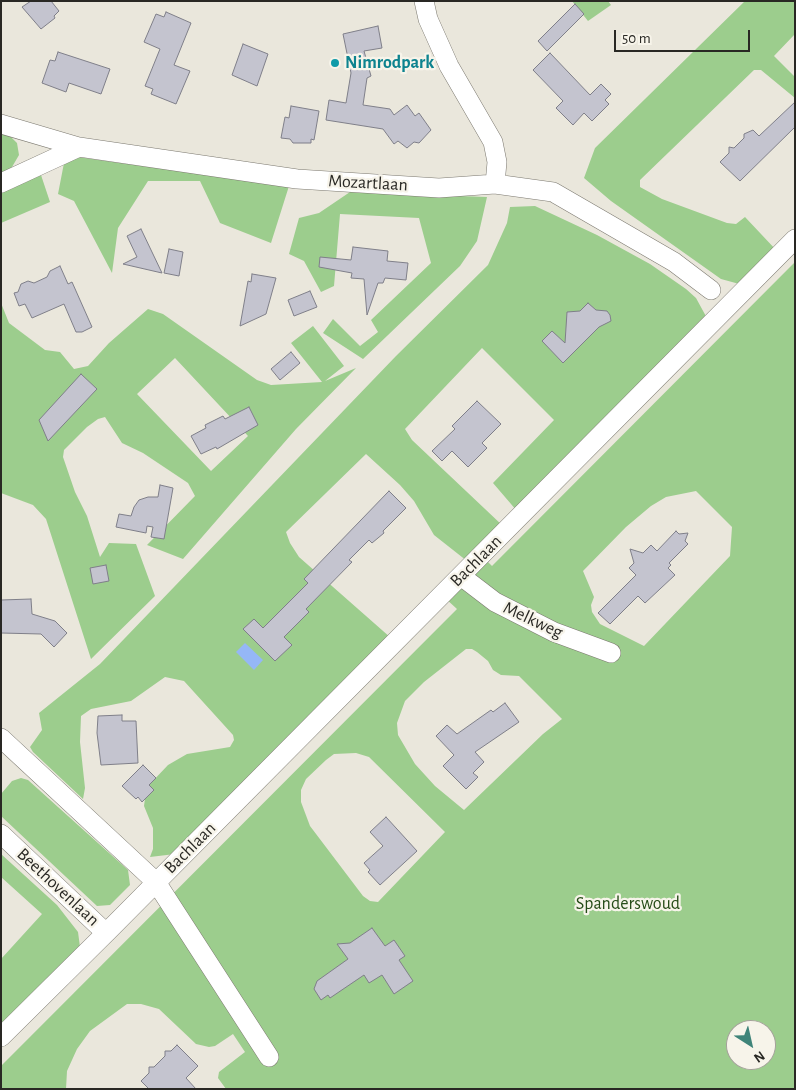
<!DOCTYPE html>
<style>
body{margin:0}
#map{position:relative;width:796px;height:1090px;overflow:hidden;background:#eae7dc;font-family:"Alegreya Sans",sans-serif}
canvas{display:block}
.frame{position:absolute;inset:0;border:2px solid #292824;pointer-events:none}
.north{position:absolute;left:726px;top:1020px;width:50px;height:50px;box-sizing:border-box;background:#f7f4ea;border:1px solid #a5a29b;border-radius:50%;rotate:145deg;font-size:14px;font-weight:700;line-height:20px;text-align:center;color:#292824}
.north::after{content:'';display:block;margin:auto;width:18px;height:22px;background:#3f8479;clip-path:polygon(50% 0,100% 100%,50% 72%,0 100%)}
.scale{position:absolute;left:614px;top:30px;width:136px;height:22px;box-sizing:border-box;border:2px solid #292824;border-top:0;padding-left:6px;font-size:15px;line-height:18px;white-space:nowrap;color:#292824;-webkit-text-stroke:4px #f7f4ea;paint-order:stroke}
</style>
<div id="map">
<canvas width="796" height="1090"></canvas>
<div class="frame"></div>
<div class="north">N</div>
<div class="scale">50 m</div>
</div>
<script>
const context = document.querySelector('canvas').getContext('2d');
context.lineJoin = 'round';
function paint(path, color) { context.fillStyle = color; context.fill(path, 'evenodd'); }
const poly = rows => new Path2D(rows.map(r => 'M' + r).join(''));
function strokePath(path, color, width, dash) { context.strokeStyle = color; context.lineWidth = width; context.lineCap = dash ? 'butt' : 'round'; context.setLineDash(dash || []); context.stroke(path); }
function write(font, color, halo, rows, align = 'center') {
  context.font = font + ' "Alegreya Sans",sans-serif'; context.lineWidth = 4.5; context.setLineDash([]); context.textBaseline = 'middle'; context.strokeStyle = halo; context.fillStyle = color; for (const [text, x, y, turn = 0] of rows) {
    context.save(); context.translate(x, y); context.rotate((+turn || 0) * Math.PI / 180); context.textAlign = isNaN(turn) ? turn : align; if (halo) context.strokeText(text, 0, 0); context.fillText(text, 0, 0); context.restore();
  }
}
const green = poly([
 [572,1,608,1,611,5,588,21],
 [745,1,795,1,795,34,774,56,795,77,795,98,761,70,754,70,640,180,640,187,662,199,727,223,736,224,745,217,777,251,743,285,721,279,611,201,584,178,595,148],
 [1,132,11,137,17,143,19,155,12,167,1,174],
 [77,157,289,186,271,243,220,223,200,181,148,181,118,228,112,273,74,201,58,194,64,163],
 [41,175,50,202,1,223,1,193],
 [350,192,487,197,477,241,460,266,363,359,323,333,333,319,360,346,378,332,371,320,431,263,419,218,340,214,334,286,321,292,304,261,289,254,299,218,319,213],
 [535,206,597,235,650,264,686,289,696,298,708,320,517,511,493,483,554,420,482,348,405,429,412,440,503,526,467,561,434,535,414,501,400,485,366,454,286,532,290,543,299,557,391,638,175,854,150,857,153,849,153,828,144,806,146,791,150,784,168,765,187,754,230,747,234,740,233,735,184,681,165,677,131,701,91,709,81,716,80,742,85,788,83,799,33,752,30,747,42,730,39,713,100,664,396,356,488,265,507,223,510,207],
 [795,262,795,1089,226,1089,218,1078,219,1072,245,1052,233,1034,215,1046,209,1047,196,1044,159,1009,141,1004,127,1004,90,1031,77,1049,67,1071,66,1089,1,1089,1,1066,457,609,445,598,484,558,492,566],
 [696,491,732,527,730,556,644,646,600,624,592,612,591,605,594,597,583,571,626,527,651,506,666,497],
 [466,649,472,649,477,652,488,661,493,670,501,675,519,676,562,719,543,734,464,810,435,786,415,764,398,735,397,723,405,701,424,682],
 [356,753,369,757,445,832,378,902,370,901,363,896,310,826,301,802,301,790,306,779,326,760,334,754],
 [736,1030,766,1030,766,1060,736,1060],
 [1,303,9,323,45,350,60,352,74,369,88,366,109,343,148,309,163,314,257,380,271,385,322,382,291,343,313,326,344,366,325,381,356,368,296,429,183,559,147,545,195,496,188,483,143,453,122,443,105,417,98,419,87,427,64,450,63,457,75,492,87,516,100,557,109,543,136,544,155,596,91,659,46,519,33,505,1,493],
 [175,358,248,436,211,471,137,394],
 [21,778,28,780,128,870,130,885,110,905,97,906,1,816,1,794,12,781],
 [1,854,57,905,78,932,80,947,1,1030,1,959,42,914,1,877]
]);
const water = poly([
 [245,643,263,660,254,670,236,652]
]);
const building = poly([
 [31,1,51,1,59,11,54,16,55,18,41,29,22,7,31,1],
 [575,4,584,14,547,51,538,41,575,4],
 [166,12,191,23,174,65,190,71,176,104,151,94,153,89,145,86,160,49,144,42,156,14,164,17,166,12],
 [378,26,382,48,364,51,371,76,367,78,363,105,390,109,394,115,407,105,415,116,419,113,431,130,419,143,414,142,407,148,398,141,394,144,383,129,326,120,329,100,346,103,351,73,343,34,378,26],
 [243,44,268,54,257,86,232,75,243,44],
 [58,52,110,69,101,94,69,83,66,92,42,83,50,60,55,61,58,52],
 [550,53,590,95,601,84,611,94,605,100,609,104,592,121,584,113,573,125,556,108,563,101,533,70,550,53],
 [795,102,795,127,740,181,720,162,729,153,729,147,734,148,744,138,744,134,753,130,759,136,795,102],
 [291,106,319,111,314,140,311,139,311,143,293,143,290,139,281,138,285,117,289,118,291,106],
 [141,229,162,273,123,264,137,257,127,236,141,229],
 [353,247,388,251,387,261,408,263,406,280,385,278,383,283,378,283,367,315,364,279,351,278,352,273,319,267,320,257,351,260,353,247],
 [169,249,183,252,179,276,164,273,169,249],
 [60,266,68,284,72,282,92,327,82,332,76,332,64,304,32,318,25,304,19,306,14,293,18,292,21,284,28,281,34,283,47,277,50,271,60,266],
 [252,274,276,278,266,314,240,326,248,281,251,282,252,274],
 [310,291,317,307,294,316,288,300,310,291],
 [588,303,596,310,607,311,610,315,611,321,599,327,563,363,542,341,552,331,565,343,567,312,580,311,588,303],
 [291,352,300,363,280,380,271,369,291,352],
 [81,374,97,389,48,441,39,420,81,374],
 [477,401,501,424,482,443,487,448,468,467,452,451,442,461,432,451,455,429,452,426,477,401],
 [249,407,258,425,217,449,216,447,201,454,191,436,206,428,205,425,223,416,225,419,249,407],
 [160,485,173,488,164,539,151,537,153,527,147,526,146,533,116,527,119,514,131,516,134,507,139,500,148,497,158,497,160,485],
 [389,491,406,508,383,531,384,533,372,543,369,540,349,560,352,562,306,609,309,612,284,637,292,645,275,661,243,629,254,619,263,628,308,583,304,579,389,491],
 [676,531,679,534,688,533,685,541,688,544,669,563,671,565,668,568,675,575,645,603,638,596,610,624,598,613,636,575,629,568,634,563,630,549,643,553,651,545,657,551,676,531],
 [106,565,109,581,93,584,90,568,106,565],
 [31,599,32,614,55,621,67,633,54,647,41,634,1,633,1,600,31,599],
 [505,703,519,722,475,752,484,762,473,773,478,777,466,789,443,766,454,755,436,736,447,725,457,734,491,710,493,712,505,703],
 [122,715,122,721,136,721,138,763,101,765,97,733,98,716,122,715],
 [143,765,156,778,149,785,154,790,142,802,138,797,136,799,122,786,143,765],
 [386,817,417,851,380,885,368,872,370,870,364,863,383,846,370,832,386,817],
 [372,928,385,946,394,940,405,956,399,960,413,981,394,994,382,975,369,983,364,975,330,998,328,995,321,1000,314,989,317,981,348,959,337,944,350,943,372,928],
 [177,1045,198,1066,186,1078,196,1089,149,1089,141,1081,149,1073,149,1067,154,1067,165,1056,165,1051,171,1051,177,1045]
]);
const street = poly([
 [424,1,428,19,449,66,493,142,497,162,495,184],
 [1,124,79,147,297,179,439,188,495,184,553,192,674,262,711,290],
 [1,183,79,147],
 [461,576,495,602,554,632,611,653],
 [1,738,156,882,269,1057],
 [1,834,106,933,795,239],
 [1,1037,106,933]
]);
const markers = [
 [335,63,5,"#0f9aa8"]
];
const cultureNames = [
 ["Nimrodpark",345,63]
];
const streetNames = [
 ["Mozartlaan",368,183,3],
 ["Bachlaan",476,561,-45],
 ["Melkweg",533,620,25],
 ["Bachlaan",190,848,-45],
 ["Beethovenlaan",58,887,43]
];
const parkNames = [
 ["Spanderswoud",628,904]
];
paint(green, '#9ccd8d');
paint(water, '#95b7f6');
paint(building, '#c4c4cf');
strokePath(building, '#7f7f89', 1);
strokePath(street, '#7c7970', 20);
strokePath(street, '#fff', 19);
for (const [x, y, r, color] of markers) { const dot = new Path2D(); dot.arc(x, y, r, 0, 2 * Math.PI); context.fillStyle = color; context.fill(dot); strokePath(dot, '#f7f4ea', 2); }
write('bold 18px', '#0d838f', '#f7f4ea', cultureNames, 'left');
write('18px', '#292824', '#f7f4ea', streetNames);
write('18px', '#264c18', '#f7f4ea', parkNames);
</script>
